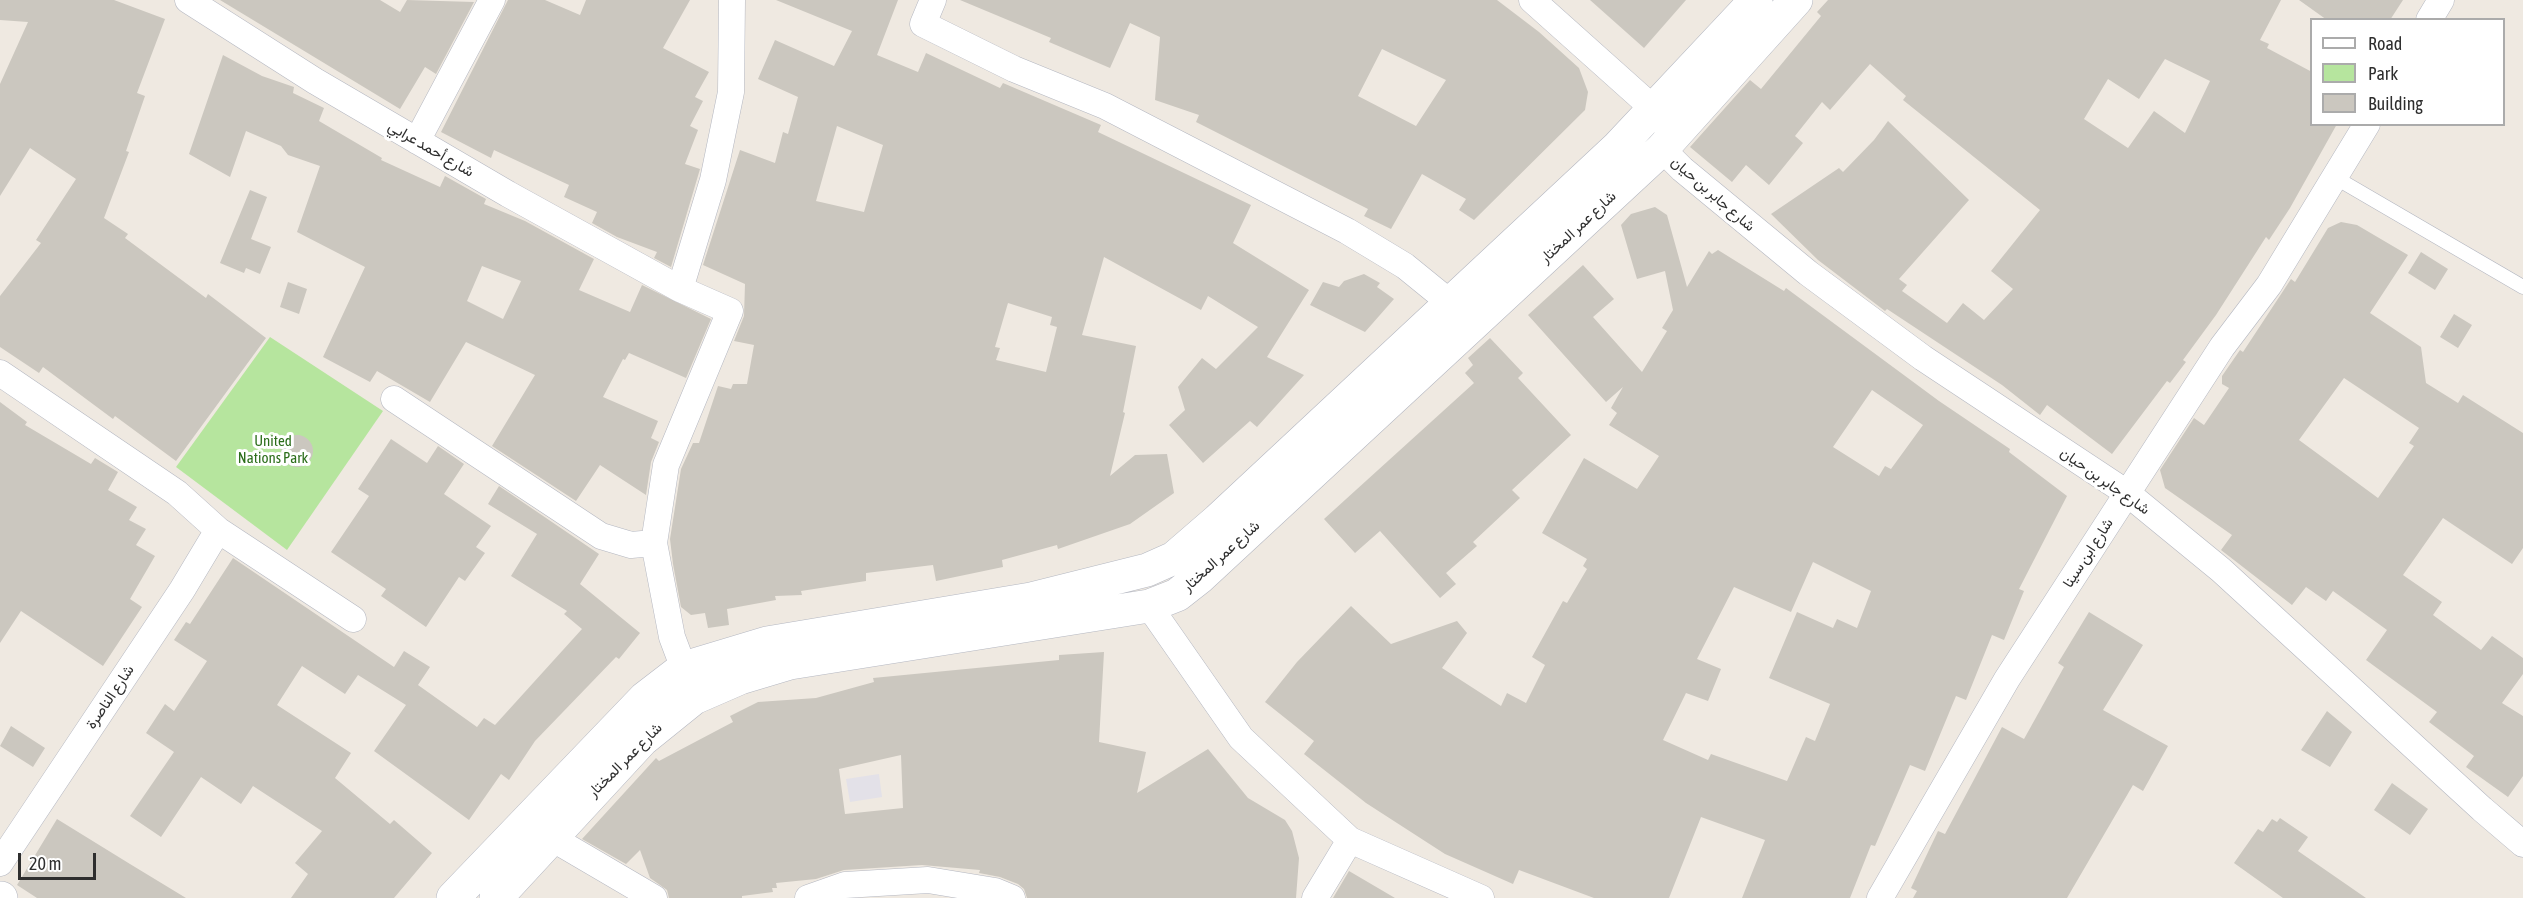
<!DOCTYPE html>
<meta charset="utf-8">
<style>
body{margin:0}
#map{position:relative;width:2523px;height:898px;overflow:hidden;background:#efe9e1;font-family:"Asap Condensed",sans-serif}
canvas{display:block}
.legend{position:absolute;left:2310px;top:18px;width:195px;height:108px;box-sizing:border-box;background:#fff;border:2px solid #ababab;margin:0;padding:8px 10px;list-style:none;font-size:18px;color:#2e2e2e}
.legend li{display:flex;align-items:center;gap:12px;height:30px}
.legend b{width:30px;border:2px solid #ababab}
.scale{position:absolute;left:18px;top:853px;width:78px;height:27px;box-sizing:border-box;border:3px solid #2e2e2e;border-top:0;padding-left:8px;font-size:18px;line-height:21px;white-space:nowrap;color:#2e2e2e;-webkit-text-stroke:4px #fff;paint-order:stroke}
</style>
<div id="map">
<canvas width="2523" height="898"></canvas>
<ul class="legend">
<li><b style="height:8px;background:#fff"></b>Road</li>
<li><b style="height:16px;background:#b6e59e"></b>Park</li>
<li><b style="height:16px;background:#cbc7bf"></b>Building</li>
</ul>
<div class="scale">20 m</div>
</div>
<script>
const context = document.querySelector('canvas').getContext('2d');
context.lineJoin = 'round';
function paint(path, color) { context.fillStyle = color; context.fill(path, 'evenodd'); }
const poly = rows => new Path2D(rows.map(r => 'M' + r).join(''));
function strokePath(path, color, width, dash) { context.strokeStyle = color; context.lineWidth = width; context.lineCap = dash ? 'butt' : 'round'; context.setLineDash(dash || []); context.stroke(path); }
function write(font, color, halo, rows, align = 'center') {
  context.font = font + ' "Asap Condensed",Vazirmatn,sans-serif'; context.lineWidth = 6; context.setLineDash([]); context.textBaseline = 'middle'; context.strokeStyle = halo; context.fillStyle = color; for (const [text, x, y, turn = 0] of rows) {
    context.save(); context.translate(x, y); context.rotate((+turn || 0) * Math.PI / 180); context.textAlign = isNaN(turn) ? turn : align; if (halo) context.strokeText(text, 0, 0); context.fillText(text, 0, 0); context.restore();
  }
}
const industrial = poly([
 [879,774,882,797,850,802,846,779]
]);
const green = poly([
 [270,337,383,411,287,550,176,467]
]);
const building = poly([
 [0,0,114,0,165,19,137,93,145,96,126,151,129,152,104,218,128,234,125,238,206,298,208,294,266,338,176,461,115,416,113,419,43,367,39,373,0,347,0,296,41,243,36,240,76,179,30,148,0,196,0,84,28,22,0,20],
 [220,0,380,0,400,12,407,0,474,2,436,74,425,67,400,109],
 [508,0,545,0,580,15,586,0,690,0,663,48,709,72,695,97,703,101,690,126,698,130,685,164,700,169,671,267,654,258,657,252,617,237,592,223,597,212,564,197,569,185,494,150,491,158,441,132],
 [776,0,898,0,877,55,918,72,926,53,1000,88,1003,83,1101,125,1098,132,1251,205,1233,243,1309,290,1267,357,1304,375,1257,427,1250,421,1203,463,1169,425,1185,410,1178,387,1202,358,1216,369,1258,327,1208,296,1201,310,1104,257,1082,335,1136,346,1123,412,1125,413,1110,476,1135,455,1167,454,1174,493,1130,524,1058,549,1057,545,1002,560,1003,567,936,581,933,565,866,573,866,581,801,591,802,595,775,596,776,600,727,609,729,625,708,628,705,613,691,615,681,607,673,564,670,539,681,469,693,443,699,443,718,386,731,389,733,384,747,384,754,345,734,341,744,316,745,284,703,265,740,150,775,163,783,132,788,134,798,97,758,79,775,40,834,66,852,31],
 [837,126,883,145,864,212,816,201],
 [1008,303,1052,317,1050,325,1057,327,1046,372,996,360,1000,348,995,347],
 [960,0,1497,0,1539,32,1579,68,1588,92,1585,110,1474,220,1459,210,1466,199,1422,174,1391,229,1364,216,1368,209,1196,122,1199,115,1155,100,1160,37,1130,23,1110,68,1049,42,1051,38],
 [1382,49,1446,80,1416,126,1358,96],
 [1590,0,1686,0,1644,48],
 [1828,0,2281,0,2260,40,2269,44,2267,48,2312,72,2312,124,2337,124,2290,208,2269,240,2266,237,2216,315,2183,360,2186,362,2170,383,2167,381,2112,454,2047,405,2040,415,2002,385,1887,309,1885,311,1818,260,1771,214,1839,168,1843,172,1874,140,1888,121,1969,200,1899,279,1907,285,1902,291,1947,323,1963,303,1984,320,2013,289,1991,271,2040,210,1903,100,1906,96,1870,64,1830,110,1822,102,1795,136,1803,143,1769,185,1746,165,1732,182,1690,147,1750,80,1761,89,1821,16,1817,12],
 [2165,59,2210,81,2185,133,2154,111,2128,148,2084,119,2108,79,2139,99],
 [2299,0,2403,0,2390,20,2327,20],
 [223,55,262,76,294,87,293,93,324,108,319,121,382,158,381,160,440,187,445,176,486,199,484,204,525,221,594,259,579,290,630,312,642,285,711,319,686,378,629,353,625,360,623,359,603,397,658,421,651,438,659,442,651,462,646,495,600,465,576,501,492,446,535,375,466,342,430,402,377,371,370,382,323,357,365,267,297,232,320,166,288,155,281,146,246,131,230,177,189,154],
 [482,266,521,281,503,319,467,301],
 [250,190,267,197,251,239,271,247,260,274,246,268,244,273,220,263],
 [1655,207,1667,215,1687,287,1709,251,1712,254,1718,250,1784,291,1786,288,1939,401,2010,449,2009,452,2067,496,2019,589,2024,591,2004,640,1992,635,1966,700,1956,696,1925,771,1910,765,1875,846,1871,845,1850,898,1742,898,1765,840,1701,817,1669,898,1594,898,1519,870,1513,884,1445,854,1366,803,1304,754,1314,741,1265,702,1297,662,1351,606,1391,644,1457,621,1467,633,1442,668,1501,706,1507,693,1526,703,1545,665,1532,657,1563,601,1567,603,1587,569,1583,566,1587,559,1542,533,1584,458,1637,489,1659,456,1609,425,1617,413,1611,408,1623,387,1606,402,1528,315,1583,265,1614,299,1593,317,1642,372,1667,331,1662,328,1673,310,1665,271,1637,279,1621,225,1631,214],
 [1872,390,1923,425,1891,469,1885,466,1879,476,1833,447],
 [1813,562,1871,591,1857,628,1837,619,1833,628,1797,612,1769,678,1830,704,1815,741,1806,737,1787,781,1711,754,1708,760,1663,740,1686,693,1708,701,1721,669,1697,659,1734,587,1791,612],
 [2341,222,2357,225,2408,255,2370,313,2421,347,2426,383,2458,403,2463,395,2523,433,2523,548,2512,564,2443,518,2403,575,2442,602,2433,615,2481,650,2492,636,2523,658,2523,674,2502,703,2523,716,2523,776,2508,797,2466,767,2474,756,2429,722,2437,712,2366,660,2387,630,2333,591,2326,601,2306,587,2292,605,2221,550,2232,535,2165,488,2160,470,2194,418,2204,425,2229,388,2222,384,2222,376,2240,350,2243,352,2291,279,2295,282,2328,228],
 [2344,378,2419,428,2409,443,2414,446,2378,498,2299,440],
 [2421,252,2448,269,2435,290,2408,273],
 [1364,274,1380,283,1377,287,1394,299,1365,332,1310,305,1323,282,1339,287,1344,281],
 [288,282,307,289,299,314,280,307],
 [2454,314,2472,325,2458,348,2440,337],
 [1490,338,1523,373,1518,378,1571,435,1512,490,1520,498,1473,542,1477,546,1446,573,1456,584,1440,598,1380,531,1355,553,1324,519,1474,383,1465,373,1473,365,1468,358],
 [0,402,27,422,25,425,91,464,95,458,118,472,108,490,137,507,129,520,146,529,136,545,155,556,130,599,142,607,103,666,21,611,0,643],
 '281 451a16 16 0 1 1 32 0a16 16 0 1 1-32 0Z',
 [391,439,427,463,438,446,464,464,444,494,491,526,476,547,485,553,465,581,459,577,426,627,381,596,386,589,331,552,369,496,358,489],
 [499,486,599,554,580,584,640,633,619,659,616,657,535,741,509,780,501,774,469,820,374,751,406,705,358,675,345,694,302,666,277,705,351,753,335,778,390,824,394,820,432,853,394,898,291,898,308,874,295,863,322,831,253,786,241,804,201,777,161,837,130,816,174,752,146,733,165,704,174,711,207,661,174,640,186,622,190,624,233,558,394,667,404,651,430,667,418,685,477,727,484,718,495,725,582,629,564,614,567,611,511,576,537,534,488,504],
 [2089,612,2143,645,2103,710,2168,746,2143,791,2133,785,2067,898,1913,898,1917,891,1911,888,1938,831,1945,834,2002,727,2024,739,2064,667,2058,663],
 [1104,652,1099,742,1146,752,1137,793,1208,749,1248,798,1285,820,1292,831,1299,858,1296,898,1027,898,1024,889,1018,884,1000,877,979,873,980,870,922,865,844,870,816,879,776,883,777,888,772,888,773,892,742,896,742,898,669,898,667,890,650,878,640,850,626,864,582,839,656,758,659,761,733,722,730,716,758,702,816,698,874,682,873,678,1059,660,1059,655],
 [901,755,903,808,845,814,839,769],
 [2327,711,2352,732,2330,767,2301,750],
 [11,726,45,748,33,767,0,746],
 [2392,783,2428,809,2410,835,2374,810],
 [2280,818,2308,837,2298,851,2366,898,2283,898,2234,863,2258,829,2263,832,2272,819,2277,822],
 [57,819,130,864,186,898,37,898,17,885],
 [1349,871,1395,898,1333,898]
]);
const lane = poly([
 [2336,178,2523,287]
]);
const street = poly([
 [188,0,315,81,508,194,680,289],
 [933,0,923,24,1014,69,1105,106,1347,231,1405,266,1464,314],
 [1532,0,1655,110,1662,122],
 [2429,20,2441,0],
 [417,141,492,0],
 [1662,149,1682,169,1808,273,1923,358,2127,493,2221,570,2482,809,2523,844],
 [0,373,177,493,218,530,353,619],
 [394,399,601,536,631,545,654,543],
 [1149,606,1241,738,1350,840,1481,898],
 [690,685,672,637,654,543,666,465,730,311,680,289,713,180,731,92,732,0],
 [550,837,654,898],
 [0,863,182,590,218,530],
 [808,898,845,885,928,880,995,891,1012,898],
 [1315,898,1350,840],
 [1880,898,2007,679,2222,347,2269,285,2367,124]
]);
const secondary = poly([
 [0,898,1,898],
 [453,898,645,698,684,668,767,643,1031,599,1147,570,1174,558,1218,520,1618,147,1756,0],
 [496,898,642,740,694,698,740,678,790,663,1149,606,1177,595,1200,577,1662,149,1796,0]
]);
const streetNames = [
 ["شارع أحمد عرابي",431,149,30],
 ["شارع جابر بن حيان",1713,194,41],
 ["شارع عمر المختار",1578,227,-43],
 ["شارع جابر بن حيان",2105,481,35],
 ["شارع ابن سينا",2088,553,-57],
 ["شارع عمر المختار",1221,556,-42],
 ["شارع الناصرة",110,697,-56],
 ["شارع عمر المختار",625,760,-45]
];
const parkNames = [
 ["United",273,441],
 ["Nations Park",273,458]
];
paint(industrial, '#e3e1e8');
paint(green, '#b6e59e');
paint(building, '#cbc7bf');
strokePath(lane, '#b4b7c1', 15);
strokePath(street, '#b4b7c1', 27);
strokePath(secondary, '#b4b7c1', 34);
strokePath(lane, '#fff', 14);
strokePath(street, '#fff', 26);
strokePath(secondary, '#fff', 33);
write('15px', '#2e2e2e', '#fff', streetNames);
write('15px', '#2c6e1b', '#fff', parkNames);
</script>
